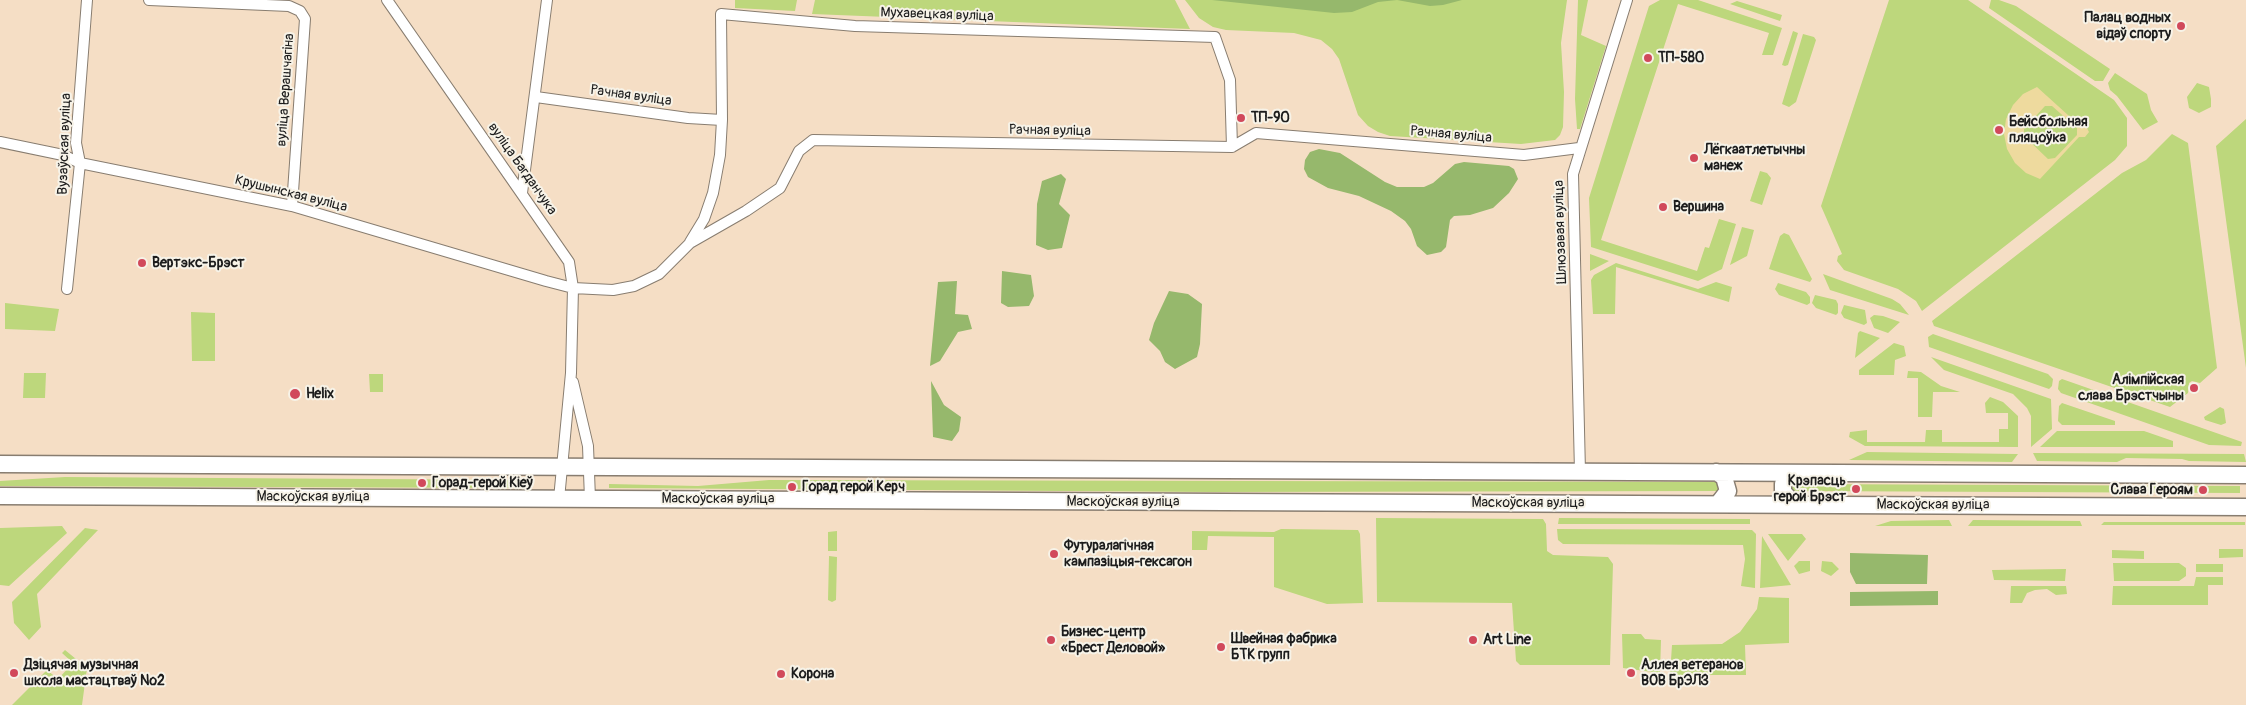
<!DOCTYPE html>
<meta charset="utf-8">
<style>
body{margin:0}
canvas{display:block;background:#f5dec5}
</style>
<canvas width="2246" height="705"></canvas>
<script>
const context = document.querySelector('canvas').getContext('2d');
context.lineJoin = 'round';
function paint(path, color) { context.fillStyle = color; context.fill(path, 'evenodd'); }
const poly = rows => new Path2D(rows.map(r => 'M' + r).join(''));
function strokePath(path, color, width, dash) { context.strokeStyle = color; context.lineWidth = width; context.lineCap = dash ? 'butt' : 'round'; context.setLineDash(dash || []); context.stroke(path); }
function write(font, color, halo, rows, align = 'center') {
  context.font = font + ' Pangolin,sans-serif'; context.lineWidth = 4; context.setLineDash([]); context.textBaseline = 'middle'; context.strokeStyle = halo; context.fillStyle = color; for (const [text, x, y, turn = 0] of rows) {
    context.save(); context.translate(x, y); context.rotate((+turn || 0) * Math.PI / 180); context.textAlign = isNaN(turn) ? turn : align; if (halo) context.strokeText(text, 0, 0); context.fillText(text, 0, 0); context.restore();
  }
}
const green = poly([
 [735,0,797,0,795,11,735,8],
 [815,0,1175,0,1190,29,812,14],
 [1185,0,1567,0,1561,43,1564,92,1563,127,1560,135,1555,140,1521,144,1390,136,1378,132,1368,126,1358,115,1339,59,1332,49,1321,40,1294,33,1226,30,1213,27,1199,18],
 [1578,0,1588,0,1581,35,1606,46,1580,129,1577,129,1575,99],
 [1660,0,1698,0,1782,28,1773,55,1762,55,1769,33,1678,4,1601,240,1697,271,1705,247,1709,248,1719,219,1736,224,1722,269,1698,281,1591,247,1589,198,1649,6],
 [1889,0,1968,0,2114,100,2127,118,2127,146,2115,160,1922,311,1916,301,1898,289,1844,270,1837,261,1838,256,1842,254,1821,206],
 [1991,0,1999,0,2016,6,2110,69,2103,81,2095,81,1989,8],
 [1737,1,1782,15,1780,21,1730,4],
 [1793,31,1798,33,1788,65,1785,66,1782,65],
 [1803,34,1814,37,1816,40,1796,102,1789,107,1782,104],
 [2115,73,2147,94,2151,110,2158,122,2143,130,2117,96,2110,90,2108,83],
 [2197,83,2209,87,2211,99,2211,107,2199,113,2189,108,2187,97],
 [2246,119,2246,368,2216,146],
 [2172,134,2188,143,2217,368,2200,383,2192,381,2189,383,2188,393,2170,407,1934,326,1932,321,2122,173,2146,160],
 [1760,171,1767,173,1771,178,1762,205,1750,201],
 [1742,227,1754,230,1747,256,1730,265],
 [1784,233,1789,235,1812,279,1810,282,1769,269,1780,236],
 [1590,254,1609,261,1590,271],
 [1616,263,1698,289,1716,282,1732,287,1729,302,1616,267,1615,314,1593,314,1591,280,1594,275],
 [1823,274,1892,299,1900,304,1909,315,1830,290],
 [1778,283,1806,292,1810,297,1810,303,1807,305,1779,295,1775,289],
 [1815,295,1836,300,1838,304,1838,313,1836,315,1816,308,1812,303],
 [5,303,59,309,55,331,5,329],
 [1844,305,1865,310,1867,323,1864,325,1844,318,1841,313],
 [191,312,215,313,215,361,192,361],
 [1874,315,1883,316,1900,322,1888,333,1874,328,1870,318],
 [1860,331,1880,338,1855,358,1858,333],
 [1933,334,2048,374,2053,379,2052,386,2049,389,1929,347,1928,337],
 [1894,343,1904,346,1906,356,1895,360,1894,375,1859,375,1859,370],
 [1931,357,2051,399,2052,429,2031,447,2031,416,2027,408,2013,394,1944,370],
 [1908,371,1921,372,1941,386,1960,392,1933,392,1932,417,1918,417,1918,378,1907,378],
 [24,373,46,373,45,398,23,398],
 [369,374,383,374,383,392,370,392],
 [2062,379,2242,442,2241,446,2209,445,2061,393,2058,389,2059,381],
 [1990,397,2003,402,2018,416,2018,447,1865,446,1849,437,1850,432,1867,430,1867,442,1925,442,1926,430,1942,430,1942,442,1999,442,1999,429,2008,429,2008,413,1986,413,1985,403],
 [2062,403,2115,421,2115,425,2062,425,2058,421,2059,406],
 [2220,407,2224,409,2226,423,2221,425,2205,420,2204,417],
 [2057,431,2144,431,2173,441,2173,447,2040,447],
 [1867,452,2018,454,2012,462,1849,460],
 [2033,453,2244,454,2246,462,2189,461,2182,459,2126,458,2117,462,2037,461],
 [65,477,527,480,527,488,0,486,0,481],
 [769,480,1720,482,1720,491,1212,492,609,488,609,484,698,486],
 [1794,484,2240,486,2240,493,1794,491,1791,489],
 [1376,518,1543,519,1546,524,1547,551,1553,555,1608,557,1613,564,1610,665,1520,665,1516,661,1512,603,1377,602],
 [1559,518,1750,519,1750,524,1558,524],
 [1949,520,1952,526,1875,526,1891,521],
 [1973,520,2080,521,2082,526,1968,526],
 [2104,522,2245,522,2245,525,2101,525],
 [62,526,67,533,9,586,0,585,0,528],
 [85,528,98,530,37,594,41,627,29,640,14,623,12,602],
 [1281,529,1358,530,1360,534,1363,603,1327,604,1274,587,1274,537,1208,536,1207,550,1192,550,1192,531,1274,532],
 [1557,529,1752,530,1756,534,1755,588,1741,586,1745,559,1743,545,1563,544,1558,540],
 [837,531,837,551,828,551,828,532],
 [1768,534,1802,534,1806,539,1788,561],
 [1762,536,1791,585,1760,588],
 [2219,549,2243,549,2243,557,2219,558],
 [2112,550,2144,551,2144,559,2112,558],
 [829,556,837,557,836,600,832,602,828,600],
 [1799,561,1810,561,1810,571,1799,574,1794,566],
 [1822,561,1832,562,1839,569,1831,576,1821,571],
 [2113,563,2179,563,2186,568,2186,576,2179,581,2114,581],
 [2196,564,2223,564,2223,572,2196,572],
 [2066,569,2065,581,1994,580,1992,570],
 [2196,577,2223,577,2223,585,2208,585,2208,605,2112,605,2113,586,2194,586],
 [2011,586,2066,586,2067,594,2056,595,2047,589,2035,590,2027,593,2022,603,2010,603],
 [1759,597,1789,598,1789,643,1745,645,1746,675,1670,675,1672,645,1722,644,1740,632,1757,609],
 [1622,634,1641,634,1645,639,1661,640,1660,673,1623,668],
 [65,650,87,668,82,705,12,705,47,670,58,679,73,663,62,653]
]);
const forest = poly([
 [1212,0,1462,0,1443,5,1430,6,1397,0,1378,2,1352,12,1334,13],
 [1319,149,1340,153,1385,182,1397,187,1424,187,1433,183,1455,164,1464,162,1509,166,1514,169,1518,179,1509,193,1493,208,1470,215,1454,216,1450,220,1446,247,1441,252,1427,255,1417,246,1411,229,1405,221,1391,211,1359,196,1328,188,1308,177,1304,169,1305,160,1310,152],
 [1061,174,1066,179,1059,204,1070,215,1062,248,1048,250,1036,245,1037,204,1042,181],
 [1002,271,1031,275,1034,296,1029,306,1008,307,1001,303],
 [957,281,955,314,968,315,972,329,958,332,940,361,930,366,938,282],
 [1169,291,1188,294,1202,304,1200,344,1197,357,1175,369,1165,362,1160,351,1149,340,1154,323],
 [931,381,944,405,961,417,959,431,952,441,933,437],
 [1850,553,1928,555,1927,584,1856,584,1850,572],
 [1938,591,1938,605,1850,606,1850,592]
]);
const sand = poly([
 [2037,87,2079,125,2086,126,2089,132,2085,137,2079,137,2040,179,2026,173,2015,163,2007,149,2004,134,2006,119,2013,105,2023,94],
 [2045,106,2052,106,2077,128,2077,135,2055,158,2048,159,2024,136,2024,129]
]);
const street = poly([
 [149,0,289,6,300,11,305,19,292,206],
 [387,0,569,262,573,288,571,373,559,499],
 [536,97,688,118,722,120],
 [0,142,63,155,80,163,292,206,546,281,573,288,613,290,634,286,659,274,690,243,746,211,780,188,799,151,813,140,1232,147,1256,133,1524,155,1579,148],
 [522,193,547,0],
 [690,242,704,219,713,193,720,155,722,120,721,14,855,26,1215,37,1230,80,1232,147],
 [67,289,80,163,76,143,87,0],
 [573,382,588,446,590,499],
 [1580,472,1573,174,1627,0]
]);
const primary = poly([
 [0,464,2246,475],
 [1716,472,1724,477,1728,491,1718,504],
 [0,496,2246,507],
 [1794,504,1783,492,1783,484,1787,477,1796,473]
]);
const markers = [
 [2181,26,5,"#d1495b"],
 [1648,58,5,"#d1495b"],
 [1241,118,5,"#d1495b"],
 [1999,130,5,"#d1495b"],
 [1694,158,5,"#d1495b"],
 [1663,207,5,"#d1495b"],
 [142,263,5,"#d1495b"],
 [2194,388,5,"#d1495b"],
 [295,394,6,"#d1495b"],
 [422,483,5,"#d1495b"],
 [792,487,5,"#d1495b"],
 [1856,489,5,"#d1495b"],
 [2203,490,5,"#d1495b"],
 [1054,554,5,"#d1495b"],
 [1051,640,5,"#d1495b"],
 [1473,640,5,"#d1495b"],
 [1221,647,5,"#d1495b"],
 [14,673,5,"#d1495b"],
 [1631,673,5,"#d1495b"],
 [781,674,5,"#d1495b"]
];
const streetNames = [
 ["Мухавецкая вуліца",937,15,2],
 ["вуліца Верашчагіна",286,90,-86],
 ["Рачная вуліца",631,96,8],
 ["Рачная вуліца",1050,131,1],
 ["Рачная вуліца",1451,135,5],
 ["Вузаўская вуліца",65,144,-88],
 ["вуліца Багданчука",522,169,55],
 ["Крушынская вуліца",291,194,14],
 ["Шлюзавая вуліца",1561,232,-92],
 ["Маскоўская вуліца",313,497],
 ["Маскоўская вуліца",718,499],
 ["Маскоўская вуліца",1123,502],
 ["Маскоўская вуліца",1528,503],
 ["Маскоўская вуліца",1933,505]
];
const poiNames = [
 ["Палац водных",2171,18,"right"],
 ["відаў спорту",2171,34,"right"],
 ["ТП-580",1658,58],
 ["ТП-90",1251,118],
 ["Бейсбольная",2009,122],
 ["пляцоўка",2009,138],
 ["Лёгкаатлетычны",1704,150],
 ["манеж",1704,166],
 ["Вершина",1673,207],
 ["Вертэкс-Брэст",152,263],
 ["Алімпійская",2184,380,"right"],
 ["слава Брэстчыны",2184,396,"right"],
 ["Helix",306,394],
 ["Крэпасць",1846,481,"right"],
 ["герой Брэст",1846,497,"right"],
 ["Горад-герой Кіеў",432,483],
 ["Горад герой Керч",802,487],
 ["Слава Героям",2193,490,"right"],
 ["Футуралагічная",1064,546],
 ["кампазіцыя-гексагон",1064,562],
 ["Бизнес-центр",1061,632],
 ["«Брест Деловой»",1061,648],
 ["Швейная фабрика",1231,639],
 ["БТК групп",1231,655],
 ["Art Line",1483,640],
 ["Дзіцячая музычная",24,665],
 ["школа мастацтваў №2",24,681],
 ["Аллея ветеранов",1641,665],
 ["ВОВ БрЭЛЗ",1641,681],
 ["Корона",791,674]
];
paint(green, '#bdd77c');
paint(forest, '#96b86c');
paint(sand, '#eeda9e');
strokePath(street, '#887d70', 12);
strokePath(primary, '#887d70', 19);
strokePath(street, '#fff', 10);
strokePath(primary, '#fff', 16);
for (const [x, y, r, color] of markers) { const dot = new Path2D(); dot.arc(x, y, r, 0, 2 * Math.PI); context.fillStyle = color; context.fill(dot); strokePath(dot, '#f7f3e8', 2); }
write('14px', '#1c1c1c', '#f7f3e8', streetNames);
write('bold 14px', '#1c1c1c', '#f7f3e8', poiNames, 'left');
</script>
